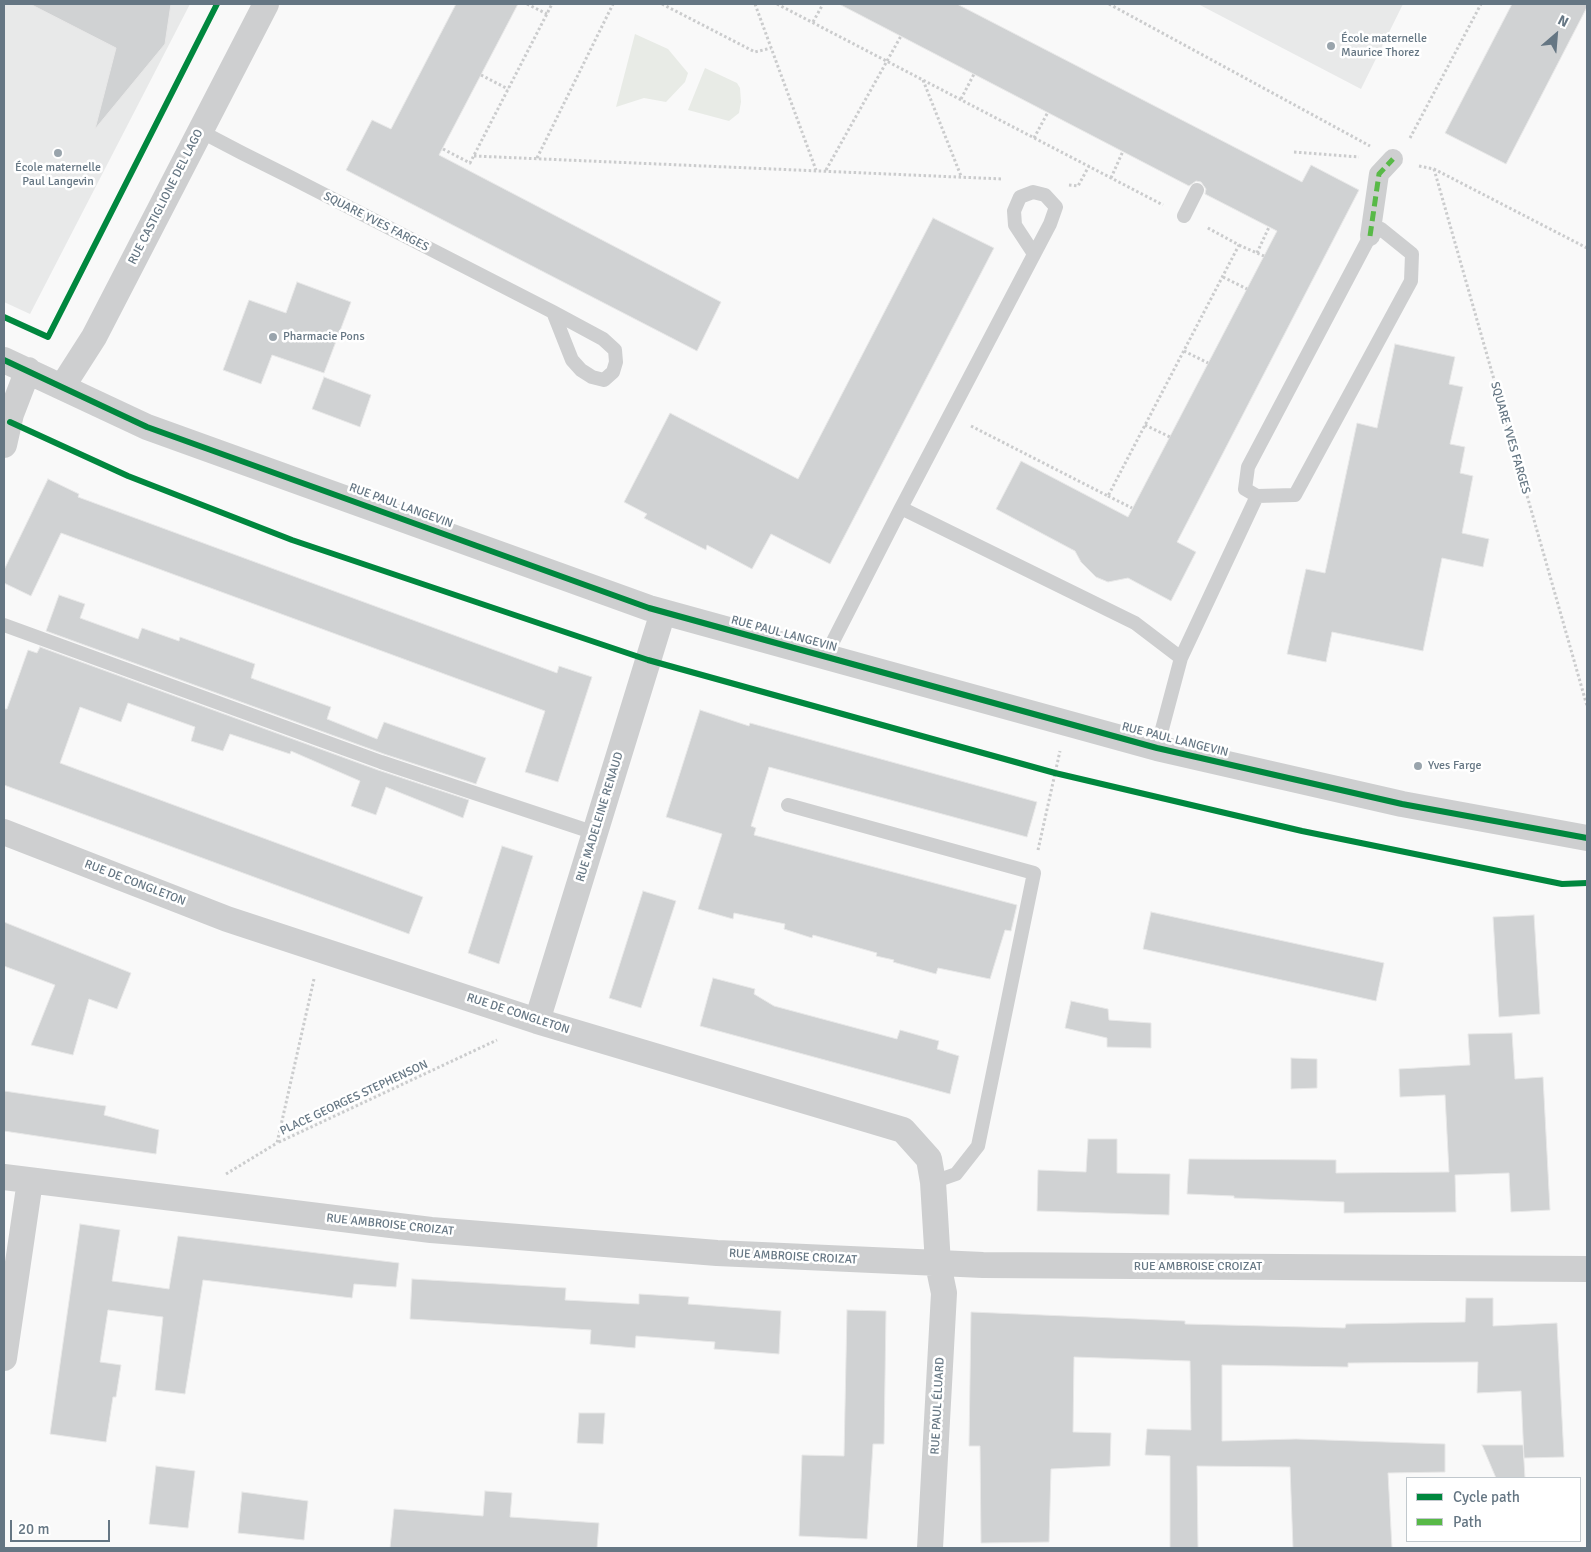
<!DOCTYPE html>
<meta charset="utf-8">
<style>
body{margin:0}
#map{position:relative;width:1591px;height:1552px;overflow:hidden;background:#f9f9f9;font-family:Signika,sans-serif}
canvas{display:block}
.frame{position:absolute;inset:0;border:5px solid #657683;pointer-events:none}
.legend{position:absolute;left:1406px;top:1477px;width:175px;height:65px;box-sizing:border-box;background:#fff;border:1px solid #c1c8cd;margin:0;padding:6px 9px;list-style:none;font-size:15px;color:#657683}
.legend li{display:flex;align-items:center;gap:10px;height:25px}
.legend b{width:25px;border:1px solid #c1c8cd}
.north{position:absolute;left:1531px;top:10px;width:50px;height:50px;-webkit-text-stroke:4px #fff;paint-order:stroke;rotate:27deg;font-size:14px;font-weight:700;line-height:20px;text-align:center;color:#657683}
.north::after{content:'';display:block;margin:auto;width:18px;height:22px;background:#657683;clip-path:polygon(50% 0,100% 100%,50% 72%,0 100%)}
.scale{position:absolute;left:10px;top:1520px;width:100px;height:22px;box-sizing:border-box;border:2px solid #657683;border-top:0;padding-left:6px;font-size:15px;line-height:18px;white-space:nowrap;color:#657683;-webkit-text-stroke:4px #fff;paint-order:stroke}
</style>
<div id="map">
<canvas width="1591" height="1552"></canvas>
<div class="frame"></div>
<ul class="legend">
<li><b style="height:6px;background:#00873e"></b>Cycle path</li>
<li><b style="height:6px;background:#58b947"></b>Path</li>
</ul>
<div class="north">N</div>
<div class="scale">20 m</div>
</div>
<script>
const context = document.querySelector('canvas').getContext('2d');
context.lineJoin = 'round';
function paint(path, color) { context.fillStyle = color; context.fill(path, 'evenodd'); }
const poly = rows => new Path2D(rows.map(r => 'M' + r).join(''));
function strokePath(path, color, width, dash) { context.strokeStyle = color; context.lineWidth = width; context.lineCap = dash ? 'butt' : 'round'; context.setLineDash(dash || []); context.stroke(path); }
function write(font, color, halo, rows, align = 'center') {
  context.font = font + ' Signika,sans-serif'; context.lineWidth = 5; context.setLineDash([]); context.textBaseline = 'middle'; context.strokeStyle = halo; context.fillStyle = color; for (const [text, x, y, turn = 0] of rows) {
    context.save(); context.translate(x, y); context.rotate((+turn || 0) * Math.PI / 180); context.textAlign = isNaN(turn) ? turn : align; if (halo) context.strokeText(text, 0, 0); context.fillText(text, 0, 0); context.restore();
  }
}
const built = poly([
 [4,4,190,4,30,314,4,302],
 [1198,4,1403,4,1361,89]
]);
const green = poly([
 [635,34,668,49,688,73,685,82,666,102,644,98,616,107],
 [705,68,737,83,740,88,741,102,739,113,729,121,688,110]
]);
const building = poly([
 [30,4,171,4,165,44,95,129,116,48,30,4],
 [456,4,518,4,439,155,721,302,697,351,346,170,372,120,391,129,456,4],
 [839,4,957,4,1302,182,1311,165,1359,190,1177,542,1196,552,1171,601,1128,578,1108,582,1096,577,1081,562,1075,551,996,509,1021,461,1128,517,1277,231,1205,194,1206,189,1201,182,1196,181,1189,186,839,4],
 [1512,4,1587,4,1587,7,1506,164,1445,133,1512,4],
 [933,218,994,248,830,564,771,534,752,569,707,545,706,550,644,518,647,514,624,502,670,413,798,479,933,218],
 [297,282,351,302,324,373,272,355,261,384,223,370,249,300,286,313,297,282],
 [1395,344,1455,357,1449,384,1463,387,1450,444,1465,447,1460,473,1473,476,1462,533,1489,539,1483,567,1442,558,1423,651,1332,632,1326,662,1287,654,1306,569,1325,573,1357,423,1377,428,1395,344],
 [324,377,371,395,360,427,312,409,324,377],
 [48,479,79,494,78,497,557,673,559,666,592,677,558,782,525,772,545,711,61,533,31,596,4,583,4,570,48,479],
 [59,595,85,604,80,618,138,639,142,628,179,641,180,637,255,664,251,678,331,707,327,719,377,739,384,722,486,758,476,784,384,754,46,631,59,595],
 [40,647,378,770,469,800,463,818,386,787,376,815,351,806,360,781,291,751,290,754,230,734,223,751,191,741,195,727,128,703,121,722,80,707,60,763,423,897,409,934,4,785,4,709,7,709,28,650,37,653,40,647],
 [700,710,749,726,750,723,1037,802,1027,837,769,767,751,826,756,828,754,835,1017,905,1011,931,1005,930,990,979,938,968,936,974,893,962,894,960,876,956,877,953,813,935,812,938,784,929,785,924,734,913,733,919,698,909,722,834,666,817,700,710],
 [502,846,533,856,499,964,468,953,502,846],
 [643,891,676,901,641,1008,609,998,643,891],
 [1151,912,1384,963,1376,1001,1143,949,1151,912],
 [1534,915,1540,1014,1499,1017,1493,917,1534,915],
 [4,922,131,973,117,1009,89,999,73,1055,31,1045,55,985,4,966,4,922],
 [713,978,755,989,754,994,774,1006,897,1039,900,1030,939,1041,937,1049,959,1056,950,1094,700,1026,713,978],
 [1071,1001,1108,1009,1109,1020,1151,1023,1151,1048,1107,1047,1107,1038,1065,1028,1071,1001],
 [1512,1033,1515,1079,1543,1077,1550,1210,1511,1212,1509,1173,1455,1175,1456,1212,1344,1213,1344,1202,1234,1198,1234,1196,1187,1194,1189,1159,1336,1160,1336,1173,1449,1172,1445,1095,1400,1097,1399,1069,1470,1065,1468,1034,1512,1033],
 [1291,1058,1317,1059,1317,1088,1291,1089,1291,1058],
 [4,1091,106,1106,104,1115,159,1130,156,1154,4,1131,4,1091],
 [1088,1139,1117,1139,1117,1173,1170,1174,1169,1215,1037,1211,1038,1170,1086,1172,1088,1139],
 [80,1224,120,1230,112,1281,169,1289,178,1236,399,1263,396,1287,354,1284,352,1298,203,1280,185,1394,155,1390,163,1317,108,1310,100,1362,121,1365,116,1397,113,1397,106,1442,50,1434,80,1224],
 [412,1279,566,1288,565,1300,639,1304,639,1294,689,1297,688,1304,781,1311,779,1354,714,1349,715,1342,636,1336,635,1348,590,1344,591,1330,410,1319,412,1279],
 [1466,1298,1493,1298,1493,1326,1557,1323,1564,1457,1524,1458,1521,1391,1477,1393,1478,1362,1348,1363,1348,1367,1222,1365,1222,1441,1296,1439,1445,1444,1445,1472,1388,1473,1392,1548,1293,1548,1290,1467,1197,1466,1198,1548,1170,1548,1170,1456,1145,1455,1147,1429,1191,1430,1190,1361,1074,1357,1073,1432,1111,1433,1110,1466,1051,1469,1049,1542,981,1543,980,1446,969,1446,971,1312,1185,1321,1185,1324,1345,1328,1346,1324,1465,1322,1466,1298],
 [847,1310,886,1311,884,1444,873,1444,867,1539,799,1536,802,1455,844,1456,847,1310],
 [579,1413,605,1413,603,1444,577,1443,579,1413],
 [1482,1445,1523,1445,1525,1478,1496,1478,1482,1445],
 [156,1466,195,1471,188,1528,149,1524,156,1466],
 [485,1491,512,1493,510,1517,599,1523,597,1548,390,1548,394,1509,483,1516,485,1491],
 [242,1492,308,1501,304,1540,238,1533,242,1492]
]);
const path = poly([
 [527,4,547,14],
 [662,4,755,52,771,48],
 [755,4,816,170],
 [777,4,1163,205],
 [1109,4,1370,146],
 [813,22,823,4],
 [481,75,508,89],
 [923,80,961,176],
 [961,99,974,74],
 [1034,138,1048,112],
 [1410,138,1481,4],
 [443,149,470,163,552,4],
 [1294,152,1359,157],
 [474,156,1003,179],
 [537,158,613,4],
 [1419,166,1434,169,1587,248],
 [1434,169,1587,706],
 [826,170,901,36],
 [1111,178,1123,151],
 [1069,185,1078,186,1089,166],
 [1239,245,1264,256],
 [1257,253,1269,227],
 [1223,277,1247,289],
 [4,317,48,337,217,4],
 [1184,351,1208,363],
 [1145,425,1170,437],
 [971,426,1108,496,1239,245,1206,227],
 [1108,496,1132,508],
 [1038,850,1060,751],
 [314,979,277,1143,497,1040],
 [226,1174,277,1143]
]);
const service = poly([
 [200,131,242,153,290,177,553,312,603,339,615,350,616,362,613,372,604,380,592,377,581,370,572,360,553,312],
 [1184,216,1197,190],
 [901,508,1050,224,1056,207,1045,195,1033,192,1020,197,1014,211,1015,225,1034,254],
 [4,625,381,762,595,833],
 [825,657,901,508,1135,623,1181,658],
 [1157,748,1181,658,1257,496,1295,495,1411,281,1412,254,1381,229,1370,236,1248,467,1245,489,1257,496],
 [788,805,1034,873,978,1146,956,1174,933,1182]
]);
const pedestrian = poly([
 [1370,236,1379,174,1393,159]
]);
const minor = poly([
 [4,360,147,427,649,608,1157,748,1402,804,1587,838],
 [62,387,94,337,266,4],
 [4,445,11,414,28,370],
 [4,832,227,919,537,1021,903,1130,929,1159,933,1182,938,1264,944,1293,930,1548],
 [537,1021,663,612],
 [4,1177,431,1230,717,1253,983,1265,1587,1269],
 [4,1358,30,1181]
]);
const quiet = poly([
 [1370,236,1379,174,1393,159]
]);
const cycleway = poly([
 [4,317,48,337,217,4],
 [4,360,147,427,649,608,1157,748,1402,804,1587,838],
 [10,422,128,476,292,540,648,660,1055,773,1302,831,1562,884,1587,883]
]);
const markers = [
 [1331,46,5,"#99a4ac"],
 [58,153,5,"#99a4ac"],
 [273,337,5,"#99a4ac"],
 [1418,766,5,"#99a4ac"]
];
const poiNames = [
 ["École maternelle",1341,39],
 ["Maurice Thorez",1341,53],
 ["École maternelle",58,168,"center"],
 ["Paul Langevin",58,182,"center"],
 ["Pharmacie Pons",283,337],
 ["Yves Farge",1428,766]
];
const streetNames = [
 ["RUE CASTIGLIONE DEL LAGO",166,197,-63],
 ["SQUARE YVES FARGES",376,222,27],
 ["SQUARE YVES FARGES",1510,438,74],
 ["RUE PAUL LANGEVIN",401,506,20],
 ["RUE PAUL LANGEVIN",784,634,15],
 ["RUE PAUL LANGEVIN",1175,740,14],
 ["RUE MADELEINE RENAUD",600,817,-73],
 ["RUE DE CONGLETON",135,883,21],
 ["RUE DE CONGLETON",518,1014,18],
 ["PLACE GEORGES STEPHENSON",354,1098,-25],
 ["RUE AMBROISE CROIZAT",390,1225,6],
 ["RUE AMBROISE CROIZAT",793,1257,3],
 ["RUE AMBROISE CROIZAT",1198,1267],
 ["RUE PAUL ÉLUARD",938,1406,-87]
];
paint(built, '#e8e9e9');
paint(green, '#e8ebe6');
paint(building, '#d0d2d3');
strokePath(building, '#e8e8e8', 1);
strokePath(path, '#cbcccd', 3, [2.5, 2.5]);
strokePath(service, '#cecfd0', 14);
strokePath(pedestrian, '#cecfd0', 20);
strokePath(minor, '#cecfd0', 26);
strokePath(quiet, '#58b947', 5, [10, 5]);
strokePath(cycleway, '#00873e', 6);
for (const [x, y, r, color] of markers) { const dot = new Path2D(); dot.arc(x, y, r, 0, 2 * Math.PI); context.fillStyle = color; context.fill(dot); strokePath(dot, '#fff', 2); }
write('12px', '#657683', '#fff', poiNames, 'left');
write('12px', '#657683', '#fff', streetNames);
</script>
